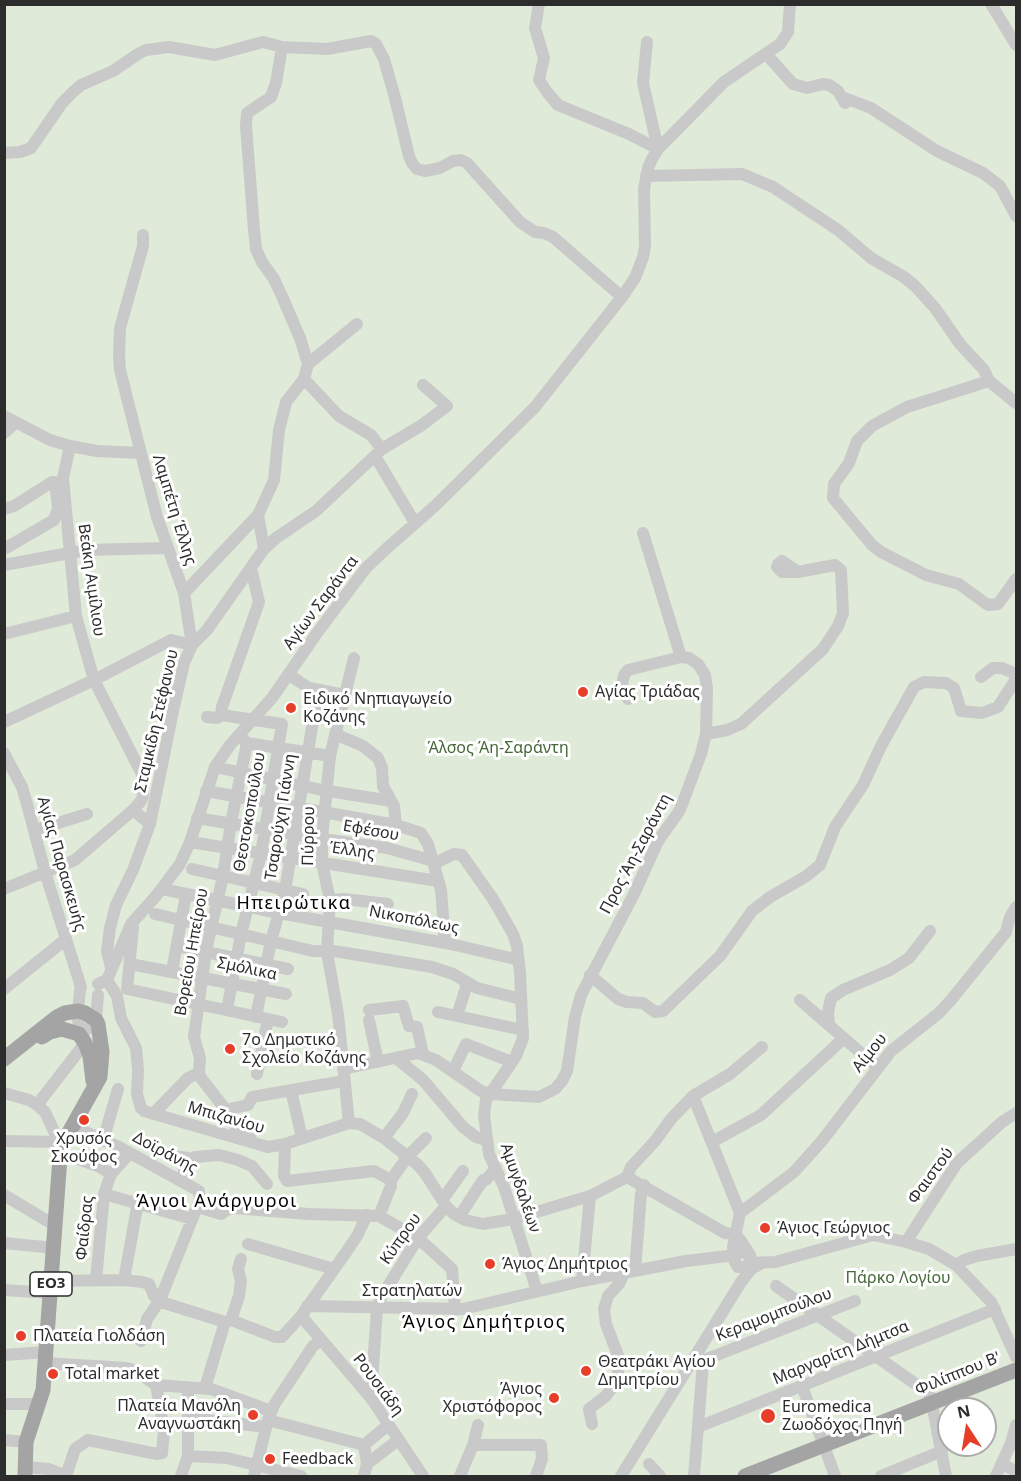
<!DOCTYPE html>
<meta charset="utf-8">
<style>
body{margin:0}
#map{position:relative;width:1021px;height:1481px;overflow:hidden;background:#fff;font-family:"Noto Sans",sans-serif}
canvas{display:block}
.frame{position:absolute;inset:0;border:6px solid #2c2c2c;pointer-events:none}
.north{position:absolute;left:937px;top:1397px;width:60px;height:60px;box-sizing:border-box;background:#fff;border:2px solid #ababab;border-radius:50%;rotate:348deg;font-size:16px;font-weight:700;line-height:24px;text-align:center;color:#2c2c2c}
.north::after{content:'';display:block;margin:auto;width:21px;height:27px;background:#e73e29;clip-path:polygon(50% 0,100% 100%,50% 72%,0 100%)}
</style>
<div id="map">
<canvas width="1021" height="1481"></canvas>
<div class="frame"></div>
<div class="north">N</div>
</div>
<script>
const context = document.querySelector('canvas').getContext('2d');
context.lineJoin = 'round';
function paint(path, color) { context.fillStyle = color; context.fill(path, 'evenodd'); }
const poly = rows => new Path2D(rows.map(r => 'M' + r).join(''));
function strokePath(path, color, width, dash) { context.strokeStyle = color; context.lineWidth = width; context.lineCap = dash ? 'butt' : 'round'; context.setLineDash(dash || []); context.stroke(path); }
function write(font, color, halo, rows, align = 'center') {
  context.font = font + ' "Noto Sans",sans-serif'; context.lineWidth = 6; context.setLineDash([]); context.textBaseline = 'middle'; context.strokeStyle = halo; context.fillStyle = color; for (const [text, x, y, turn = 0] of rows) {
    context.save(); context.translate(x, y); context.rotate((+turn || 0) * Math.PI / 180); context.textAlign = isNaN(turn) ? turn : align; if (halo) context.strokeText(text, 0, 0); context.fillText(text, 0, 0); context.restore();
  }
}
const green = poly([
 [5,5,1016,5,1016,1476,5,1476],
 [949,1409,985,1409,985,1445,949,1445]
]);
const minor = poly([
 [539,4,535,28,544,58,539,80,547,92,558,105,629,134,658,149],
 [991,4,1016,45],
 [647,42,643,83,658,149],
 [282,47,276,83,271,97,247,113,246,126,254,230,256,249,262,262,274,279,281,294,300,338,308,364],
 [767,55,793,84,807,88,823,84,829,85,838,91,845,103],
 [842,97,871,108,937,151,983,173,1000,186,1016,216],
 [4,153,20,152,31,148,62,103,73,92,81,85,113,71,138,54,146,50,169,47,215,55,263,42,282,47,327,49,371,41,376,44,384,59,395,98,409,156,412,163,417,169,425,171,440,168,453,161,461,160,467,163,520,222,535,232,544,233,553,237,622,297],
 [646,176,742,174,773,187,838,230,871,258,904,277,915,286,935,308,960,344,984,370,989,381,1016,403],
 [143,235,143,246,120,328,119,354,120,370,157,517,184,593,192,645],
 [304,379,339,416,371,435,382,449],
 [989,381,907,407,872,426,857,441,849,463,834,484,833,498,872,545,881,552,926,575,959,584,988,605,998,604,1016,579],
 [4,416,50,440,70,446,97,451,141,453],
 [4,433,16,422],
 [70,446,63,478,76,616,94,680,144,778,143,796,141,801,133,810],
 [375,456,415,523],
 [4,509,14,506,52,482,55,482,58,508,54,520,4,549],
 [258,515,264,549],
 [643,533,681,657],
 [4,565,86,550,167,548],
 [184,593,258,515,274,480,279,430,286,402,304,379,308,364,357,324],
 [4,634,76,616],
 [289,675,309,688,345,695],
 [981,677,993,668,1002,668,1016,674],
 [221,715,222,707,259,602,251,568],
 [207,717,217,718,221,715,282,724,261,854,241,934,227,1010],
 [4,722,94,680,171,640,192,645],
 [335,734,363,746,378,758,382,768,383,786,394,806,396,825],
 [706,734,727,730,741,724,823,649,838,626,843,613,841,570,835,565,798,572,782,561,778,564,777,567,782,572,798,572],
 [242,738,247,743,330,756],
 [247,743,231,823,223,876,206,951,194,1037,200,1058,199,1073,201,1078,222,1105,237,1129,251,1139],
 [4,753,22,787,27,804,45,872,81,987],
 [215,767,322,790,391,801],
 [206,791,396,825,421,833,428,844,441,890,445,943],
 [197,818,322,839,387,848,437,862,454,854,462,855,493,899,513,934,517,946,520,973,523,1038,516,1056,486,1100,484,1115,489,1154,504,1187,537,1291],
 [35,830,87,814],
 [190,842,438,881],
 [192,869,303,894],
 [4,889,75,860,133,810,150,824],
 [162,889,279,913,451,944,519,960],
 [330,900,344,899,388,904],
 [155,914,313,951,334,951,432,967,453,974,477,988,521,999],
 [133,927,127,989,282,1022],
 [177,946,288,969],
 [130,964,286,994],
 [111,968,107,951,110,928,116,905,133,870,150,824,173,711,184,663,192,645,207,630,264,549,276,538,316,511,382,449,422,425,447,406,423,385],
 [172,971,186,895],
 [590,975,618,999,627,1002,643,1003,655,1012,663,1011,720,956,752,911,770,897,805,877,820,865,835,827,863,785,881,746,914,687,924,682,946,683,954,688,961,711,982,713,998,707,1016,679],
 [107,980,117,996,121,1018,136,1048,138,1070,137,1094,141,1108,144,1111,268,1147,285,1144,349,1123,360,1124,384,1138,418,1165,425,1173,446,1206,454,1214,465,1220,483,1224,513,1219,590,1196,627,1177,631,1167,655,1141,671,1119,693,1096,730,1074,762,1047],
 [98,984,107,980,131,924,156,896,180,864,190,842,215,767,230,745,272,698,317,633,366,568,386,549,436,505,535,407,622,297,635,278,643,257,645,246,644,189,648,168,652,159,658,149,724,82,780,44,788,32,790,4],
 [4,989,66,939],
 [80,990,78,1011,79,1034,89,1028,96,1020,98,995],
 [800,1000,877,1067],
 [369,1010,403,1006,409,1026,417,1027,423,1054],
 [438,1012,523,1030],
 [457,1016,467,984],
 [256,1017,271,941,285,891,318,691],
 [369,1020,378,1062],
 [829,1025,828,1012,831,998,843,990,890,970,909,958,930,931],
 [396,1058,423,1080,463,1127,476,1137,486,1140],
 [343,1069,418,1053,436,1060,481,1091,490,1094,539,1097,555,1089,562,1081,567,1071,575,1017,581,995,634,894,658,841,680,810,701,754,706,734,707,688,705,675,698,664,689,658,681,657,628,670,624,675,622,685,624,692,628,699],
 [453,1071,466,1044,512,1062],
 [257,1074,268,1019],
 [291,1090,302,1138],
 [4,1093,29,1100,37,1105,45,1112,59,1142,63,1145],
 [37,1105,85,1043],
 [225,1110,248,1105,252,1097,344,1081],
 [153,1114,188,1078,199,1073],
 [349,1123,338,1014,327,952,330,900,322,863,322,839,330,756,354,658],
 [72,1126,119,1147,199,1191,200,1199,197,1207,160,1300,147,1319,141,1341],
 [384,1138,403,1113,412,1094],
 [4,1141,59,1142],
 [103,1141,118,1089],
 [712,1142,761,1115,844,1038],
 [285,1144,284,1176,287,1181,374,1171,391,1180,391,1186,379,1216],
 [61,1153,98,1166,111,1174],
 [173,1156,188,1158,181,1181],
 [195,1157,219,1155,238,1160,252,1166,267,1184],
 [627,1177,725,1233,735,1234],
 [391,1180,408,1156,426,1138],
 [104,1194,192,1219],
 [4,1195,56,1226],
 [442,1200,463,1171],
 [197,1207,221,1214,228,1209,234,1208,308,1214,379,1216,418,1238,452,1269,455,1310],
 [740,1213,794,1172,821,1142,891,1051,939,1013,951,1000,1006,932,1010,917,1016,907],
 [459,1217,483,1180,486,1180,496,1168],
 [735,1234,741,1241,750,1255,751,1260,746,1267,738,1267,734,1260,736,1255,741,1252,748,1253],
 [906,1242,957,1163,1002,1122,1016,1113],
 [4,1243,54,1248],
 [248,1244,334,1269],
 [750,1263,775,1262,873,1235,906,1242,929,1249,956,1265,991,1302,1016,1357],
 [956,1265,964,1260,977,1256,1016,1249],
 [635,1271,641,1194,644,1185],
 [96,1280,104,1194,111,1174,130,1153],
 [124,1280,138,1202],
 [51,1281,124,1280,142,1282,149,1284,154,1296,164,1303,225,1322,231,1320,275,1337,282,1337,301,1316,347,1251,357,1236,367,1215],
 [582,1281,590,1196],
 [776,1286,927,1392,930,1396,932,1404,946,1476],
 [4,1290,50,1293],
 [307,1306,463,1309,582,1281,686,1261,736,1255,733,1247,740,1213,693,1096],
 [301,1316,371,1398,423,1476],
 [231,1320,239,1296,241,1281,238,1269,241,1259],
 [4,1355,46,1352],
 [45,1363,127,1368,136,1371,156,1385,211,1389,271,1411],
 [802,1386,835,1476],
 [205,1388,225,1322],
 [371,1398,377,1308,382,1296,418,1238,446,1206],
 [4,1404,40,1404],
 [189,1418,266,1427],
 [268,1420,364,1445],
 [592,1424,589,1409,606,1396,616,1382,618,1373,619,1358,606,1324,604,1309,608,1296,619,1284,624,1273],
 [698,1427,995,1309],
 [4,1440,26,1442],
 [473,1445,541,1445,542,1459,536,1476],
 [188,1456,227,1458,301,1476],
 [367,1464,398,1440],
 [649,1464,660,1476],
 [1002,1464,1016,1471],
 [25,1467,49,1469,67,1476],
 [66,1476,75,1449,88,1440,157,1454,162,1453,164,1430,156,1385],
 [181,1476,188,1456,188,1388],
 [254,1476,268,1420,274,1405,313,1346,321,1340],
 [364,1476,367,1464,364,1445,388,1425],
 [460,1476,473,1445,478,1425],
 [621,1476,741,1282,751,1269,762,1263],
 [694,1476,703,1363,704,1360,855,1301],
 [881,1476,942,1451],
 [996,1476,1011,1443,1016,1425]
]);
const major = poly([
 [42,1037,50,1032,62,1029,79,1034,85,1043,90,1056,93,1081],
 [4,1059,57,1017,65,1013,78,1011,85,1013,96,1020,98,1024,102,1052,100,1077,67,1136,60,1157,43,1390,26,1442,25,1476],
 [745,1476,1016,1370]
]);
const markers = [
 [583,692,6,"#e73e29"],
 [291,708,6,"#e73e29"],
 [230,1049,6,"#e73e29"],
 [84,1120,6,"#e73e29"],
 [765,1228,6,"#e73e29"],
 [490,1264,6,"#e73e29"],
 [21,1336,6,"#e73e29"],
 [586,1371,6,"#e73e29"],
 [53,1374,6,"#e73e29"],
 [554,1398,6,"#e73e29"],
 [253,1415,6,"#e73e29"],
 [768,1416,8,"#e73e29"],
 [270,1459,6,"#e73e29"]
];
const shields = [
 [51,1284,42]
];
const shieldNames = [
 ["ΕΟ3",51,1284]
];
const streetNames = [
 ["Λαμπέτη Έλλης",174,510,73],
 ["Βεάκη Αιμίλιου",91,580,82],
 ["Αγίων Σαράντα",321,603,-53],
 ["Σταμκίδη Στέφανου",157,721,-77],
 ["Θεοτοκοπούλου",250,812,-80],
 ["Τσαρούχη Γιάννη",281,817,-81],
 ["Εφέσου",371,831,10],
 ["Πύρρου",309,836,-89],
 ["Έλλης",352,851,9],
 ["Προς Άη-Σαράντη",636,854,-62],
 ["Αγίας Παρασκευής",61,864,74],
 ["Νικοπόλεως",414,920,11],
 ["Βορείου Ηπείρου",192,952,-80],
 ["Σμόλικα",247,969,12],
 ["Αίμου",870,1053,-51],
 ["Μπιζανίου",226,1118,16],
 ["Δοϊράνης",165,1153,28],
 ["Φαιστού",931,1176,-54],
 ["Αμυγδαλέων",520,1188,71],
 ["Φαίδρας",85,1228,-84],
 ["Κύπρου",401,1239,-55],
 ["Στρατηλατών",412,1291],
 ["Κεραμομπούλου",774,1315,-21],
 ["Μαργαρίτη Δήμτσα",841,1353,-22],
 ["Φιλίππου Β'",958,1374,-22],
 ["Ρουσιάδη",378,1385,53]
];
const poiNames = [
 ["Αγίας Τριάδας",595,692],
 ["Ειδικό Νηπιαγωγείο",303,699],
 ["Κοζάνης",303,717],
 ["7ο Δημοτικό",242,1040],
 ["Σχολείο Κοζάνης",242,1058],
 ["Χρυσός",84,1139,"center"],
 ["Σκούφος",84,1157,"center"],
 ["Άγιος Γεώργιος",777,1228],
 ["Άγιος Δημήτριος",502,1264],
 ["Πλατεία Γιολδάση",33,1336],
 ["Θεατράκι Αγίου",598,1362],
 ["Δημητρίου",598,1380],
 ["Total market",65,1374],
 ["Άγιος",542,1389,"right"],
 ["Χριστόφορος",542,1407,"right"],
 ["Πλατεία Μανόλη",241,1406,"right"],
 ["Αναγνωστάκη",241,1424,"right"],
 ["Euromedica",782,1407],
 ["Ζωοδόχος Πηγή",782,1425],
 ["Feedback",282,1459]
];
const parkNames = [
 ["Άλσος Άη-Σαράντη",498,748],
 ["Πάρκο Λογίου",898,1278]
];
const neighbourhoodNames = [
 ["Ηπειρώτικα",294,904],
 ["Άγιοι Ανάργυροι",217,1202],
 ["Άγιος Δημήτριος",484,1323]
];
paint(green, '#dfead8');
strokePath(minor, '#c9c9c9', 12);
strokePath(major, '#a4a4a4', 15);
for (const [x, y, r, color] of markers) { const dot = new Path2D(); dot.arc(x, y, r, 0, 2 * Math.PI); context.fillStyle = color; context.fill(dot); strokePath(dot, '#fff', 2); }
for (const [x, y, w] of shields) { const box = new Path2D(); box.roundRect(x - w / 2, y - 12, w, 24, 4.5); context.fillStyle = '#fff'; context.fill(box); strokePath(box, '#2c2c2c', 1.5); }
write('bold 15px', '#2c2c2c', null, shieldNames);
write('16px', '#2c2c2c', '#fff', streetNames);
write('16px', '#2c2c2c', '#fff', poiNames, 'left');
write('16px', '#466739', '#fff', parkNames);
context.letterSpacing = '1.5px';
write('18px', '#000', '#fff', neighbourhoodNames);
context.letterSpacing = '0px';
</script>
